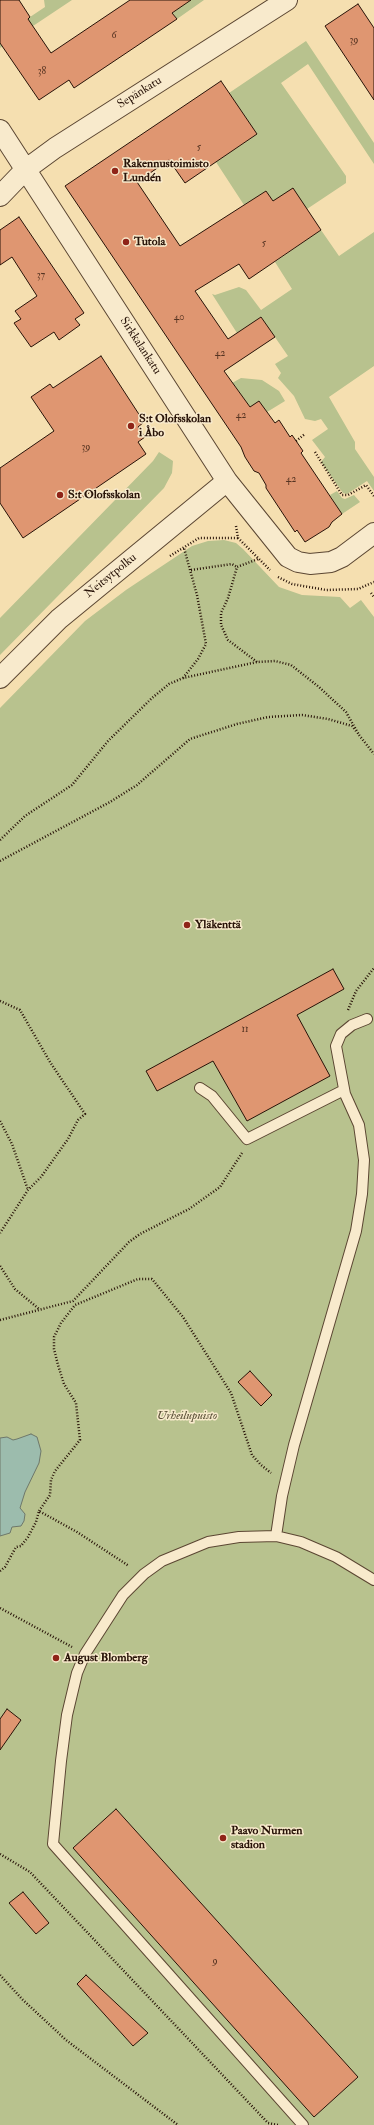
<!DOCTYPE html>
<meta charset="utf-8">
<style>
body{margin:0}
canvas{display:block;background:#f5dfb0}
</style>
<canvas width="374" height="2125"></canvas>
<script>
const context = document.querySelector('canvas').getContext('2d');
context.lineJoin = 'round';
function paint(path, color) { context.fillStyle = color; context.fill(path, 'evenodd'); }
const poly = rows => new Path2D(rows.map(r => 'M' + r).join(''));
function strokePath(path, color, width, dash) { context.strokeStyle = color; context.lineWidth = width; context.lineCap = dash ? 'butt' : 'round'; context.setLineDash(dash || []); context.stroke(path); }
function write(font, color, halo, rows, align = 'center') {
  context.font = font + ' "IM FELL Double Pica",serif'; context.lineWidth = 3; context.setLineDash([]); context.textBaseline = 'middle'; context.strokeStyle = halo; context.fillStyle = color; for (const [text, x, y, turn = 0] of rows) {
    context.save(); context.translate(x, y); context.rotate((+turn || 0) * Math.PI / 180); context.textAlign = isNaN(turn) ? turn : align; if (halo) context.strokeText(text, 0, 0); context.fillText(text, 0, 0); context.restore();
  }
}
const green = poly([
 [44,0,72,0,0,48,0,37,45,7],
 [191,0,204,0,177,19,172,13],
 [306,41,374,143,374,164,308,64,281,83,346,176,346,183,307,209,273,201,266,191,244,205,216,162,257,134,229,93],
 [321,230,339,256,374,232,374,366,329,397,355,442,355,449,374,477,374,491,367,481,347,494,343,493,321,462,325,457,312,440,328,429,321,419,315,421,305,419,294,396,278,378,281,373,275,364,288,356,261,317,237,333,212,294,215,295,239,287,246,290,261,310,292,289,275,262],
 [241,378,262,380,279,391,285,401,267,412,250,407,235,386,226,392,223,388],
 [159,452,173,461,172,473,164,488,0,655,0,618,153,461],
 [337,491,342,498,345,499,354,495,360,502,342,514,330,495],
 [224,540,236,543,243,549,279,587,302,595,340,597,350,608,361,600,374,617,374,2125,0,2125,0,708,85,621,126,590,192,546,208,541]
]);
const water = poly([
 [31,1434,37,1437,41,1451,39,1463,25,1492,20,1508,25,1514,24,1521,21,1526,12,1527,10,1533,0,1536,0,1438,7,1437,13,1440,17,1439,31,1434]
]);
const building = poly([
 [0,0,19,0,30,17,28,19,51,53,130,0,191,0,172,13,177,19,74,88,69,80,39,100,0,43,0,0],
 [358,4,374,28,374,100,325,26,358,4],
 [221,81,257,134,185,183,169,160,137,182,180,246,266,191,273,201,293,188,321,230,249,279,239,264,195,291,228,339,261,317,275,337,224,371,250,407,259,401,275,423,279,420,290,437,292,435,303,451,301,453,342,514,332,522,329,527,305,542,297,530,295,532,266,488,266,485,259,473,254,471,245,457,241,447,65,186,221,81],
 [19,217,84,313,75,319,80,325,59,340,54,332,31,347,14,323,21,319,15,311,37,296,12,257,0,265,0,230,19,217],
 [101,356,144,422,138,427,145,437,138,442,146,454,23,538,0,503,0,468,54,431,31,397,50,384,53,388,101,356],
 [333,969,344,989,297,1015,330,1076,247,1121,213,1061,157,1091,146,1071,333,969],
 [250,1371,272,1395,261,1406,238,1382,250,1371],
 [7,1709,21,1720,0,1750,0,1719,7,1709],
 [116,1809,358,2077,314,2117,73,1848,116,1809],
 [23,1892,49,1923,36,1934,9,1903,23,1892],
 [86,1975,148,2033,133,2046,77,1984,86,1975]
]);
const path = poly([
 [296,441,305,434],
 [315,452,342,495,348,495,366,485,374,496],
 [236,526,238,538,270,570],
 [170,556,199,538,238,538],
 [191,570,232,564,237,567],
 [278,577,292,584,326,590,358,589,374,582],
 [371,593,374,597],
 [257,662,228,640,221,625,221,613,228,598,237,567,258,559],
 [183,678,198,659,206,644,197,595,184,548],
 [359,735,374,754],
 [0,840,25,816,72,785,108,741,152,698,169,684,183,678,257,662,275,661,291,665,319,687,346,712,359,735],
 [0,861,110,802,137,785,190,739,237,724,268,717,302,715,328,719,352,726,356,731],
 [0,1001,20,1010,50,1062,85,1114,78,1120,68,1139,41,1177,28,1190,0,1233],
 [348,1010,356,991,374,968],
 [0,1121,12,1144,28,1190],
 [0,1266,15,1289,39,1309],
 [0,1320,73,1301,129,1242,140,1234,189,1209,220,1187,242,1153],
 [39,1511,50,1495,51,1480,55,1471,80,1440,76,1403,64,1384,58,1365,54,1349,54,1337,61,1323,75,1305,138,1279,152,1279,183,1317,231,1393,252,1455,261,1465,271,1473],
 [0,1571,5,1567,16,1547,21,1546,28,1537,36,1522,39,1511,77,1532,129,1566],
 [0,1608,72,1647],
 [0,1854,30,1872,268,2123,278,2125],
 [0,1975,22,1999,66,2040,178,2125]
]);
const lane = poly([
 [200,1088,212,1096,247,1139,344,1090],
 [276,1536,282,1496,294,1445,356,1231,362,1194,364,1160,359,1125,345,1094,336,1046,341,1034,352,1025,367,1019],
 [303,2125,53,1844,61,1761,67,1715,77,1673,85,1654,123,1595,144,1574,162,1561,208,1542,239,1537,276,1536,301,1542,336,1557,374,1580]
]);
const street = poly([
 [0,130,227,481,288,557,298,562,310,564,331,562,342,557,374,533],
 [0,196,25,170,55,148,287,0],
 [0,678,59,619,227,481]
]);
const markers = [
 [115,171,4,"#8f2418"],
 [126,242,4,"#8f2418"],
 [131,426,4,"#8f2418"],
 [60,495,4,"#8f2418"],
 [187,925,4,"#8f2418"],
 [56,1658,4,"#8f2418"],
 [223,1838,4,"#8f2418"]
];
const numberNames = [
 ["6",114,36],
 ["39",354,41],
 ["38",42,72],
 ["5",199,148],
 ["5",264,244],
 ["37",41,276],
 ["40",179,318],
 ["42",220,354],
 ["42",241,416],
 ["39",86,448],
 ["42",291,480],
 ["11",245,1030],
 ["9",215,1962]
];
const streetNames = [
 ["Sepänkatu",140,93,-32],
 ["Sirkkalankatu",140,346,57],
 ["Neitsytpolku",111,576,-39]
];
const poiNames = [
 ["Rakennustoimisto",123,164],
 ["Lundén",123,178],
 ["Tutola",134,242],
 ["S:t Olofsskolan",139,419],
 ["i Åbo",139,433],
 ["S:t Olofsskolan",68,495],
 ["Yläkenttä",195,925],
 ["August Blomberg",64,1658],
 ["Paavo Nurmen",231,1831],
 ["stadion",231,1845]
];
const parkNames = [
 ["Urheilupuisto",187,1416]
];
paint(green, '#b8c28e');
paint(water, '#9cbcad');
strokePath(water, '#6e786b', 1);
paint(building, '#df9671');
strokePath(building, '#281308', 1);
strokePath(lane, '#5b4632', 12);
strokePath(street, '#5b4632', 22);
strokePath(path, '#281308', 2.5, [1, 2]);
strokePath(lane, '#f8eacc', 10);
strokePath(street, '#f8eacc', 20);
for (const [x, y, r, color] of markers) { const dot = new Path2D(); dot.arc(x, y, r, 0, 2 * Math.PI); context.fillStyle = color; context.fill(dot); strokePath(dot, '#f8eacc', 1.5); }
write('10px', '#563422', null, numberNames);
write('12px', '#281308', '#f8eacc', streetNames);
write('bold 12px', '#281308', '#f8eacc', poiNames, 'left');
write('italic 12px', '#5a5037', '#f8eacc', parkNames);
</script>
